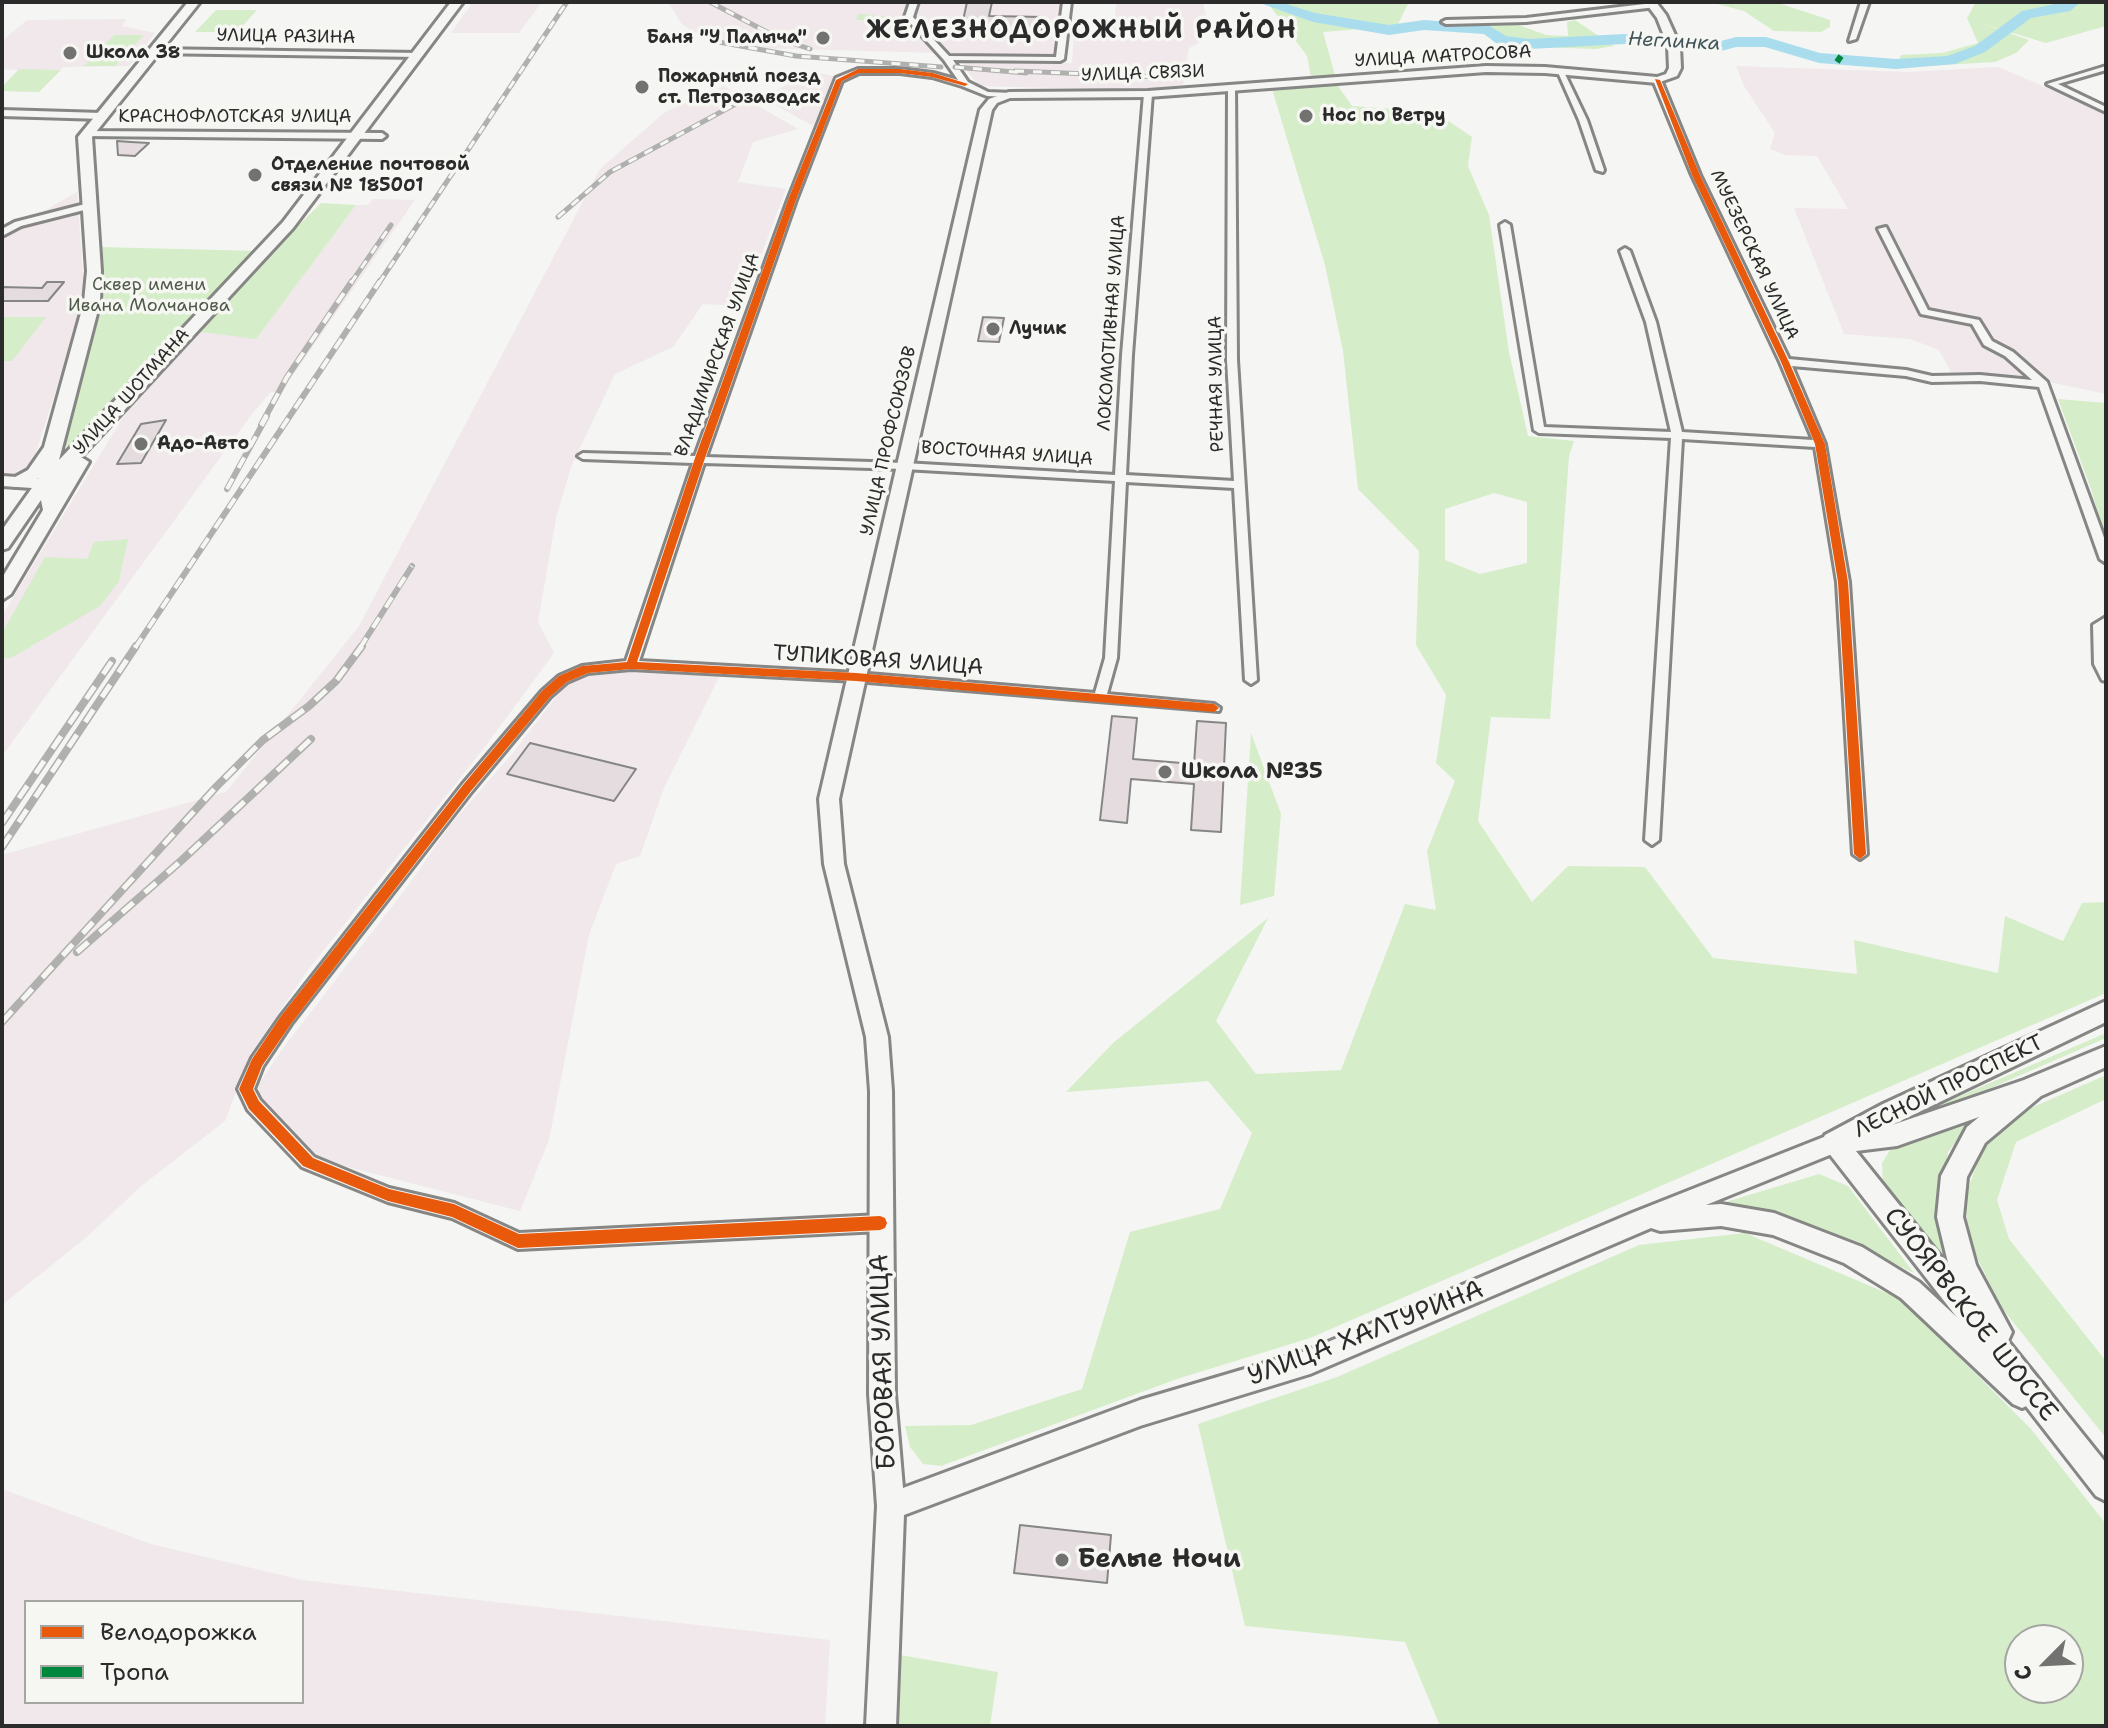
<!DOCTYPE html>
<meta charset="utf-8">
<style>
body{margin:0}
#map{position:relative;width:2108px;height:1728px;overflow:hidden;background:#f5f5f3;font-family:"Shantell Sans",sans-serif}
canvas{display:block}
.frame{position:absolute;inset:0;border:4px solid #2b2b2b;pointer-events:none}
.legend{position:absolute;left:24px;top:1600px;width:280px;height:104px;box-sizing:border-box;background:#f6f6f2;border:2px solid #a5a5a2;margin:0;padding:10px 14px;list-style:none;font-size:24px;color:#2b2b2b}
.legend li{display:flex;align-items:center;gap:16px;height:40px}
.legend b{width:40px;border:2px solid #a5a5a2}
.north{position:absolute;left:2004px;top:1624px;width:80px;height:80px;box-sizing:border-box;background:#f6f6f2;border:2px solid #a5a5a2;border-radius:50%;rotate:246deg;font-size:22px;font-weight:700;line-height:32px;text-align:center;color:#2b2b2b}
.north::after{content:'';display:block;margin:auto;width:28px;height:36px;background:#727271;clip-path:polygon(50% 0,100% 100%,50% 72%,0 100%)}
</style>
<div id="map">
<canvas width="2108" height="1728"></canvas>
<div class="frame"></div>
<ul class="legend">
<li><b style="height:10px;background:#e8590c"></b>Велодорожка</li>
<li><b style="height:10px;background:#00873e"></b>Тропа</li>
</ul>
<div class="north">С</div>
</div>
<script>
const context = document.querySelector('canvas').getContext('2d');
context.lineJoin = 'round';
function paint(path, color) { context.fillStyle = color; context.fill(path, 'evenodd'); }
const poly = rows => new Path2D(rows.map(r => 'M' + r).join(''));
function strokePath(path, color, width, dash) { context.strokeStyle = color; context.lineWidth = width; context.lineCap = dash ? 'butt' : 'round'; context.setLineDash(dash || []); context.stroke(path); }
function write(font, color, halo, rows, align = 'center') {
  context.font = font + ' "Shantell Sans",sans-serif'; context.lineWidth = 7; context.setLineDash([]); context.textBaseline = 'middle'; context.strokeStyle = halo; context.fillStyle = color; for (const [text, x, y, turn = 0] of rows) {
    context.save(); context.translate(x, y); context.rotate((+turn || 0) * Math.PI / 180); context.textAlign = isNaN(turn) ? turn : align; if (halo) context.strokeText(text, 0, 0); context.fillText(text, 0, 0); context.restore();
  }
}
const built = poly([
 [473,2,542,2,519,33,451,33],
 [668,2,1061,2,1055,56,755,48,693,32,681,23],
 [1116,2,1203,2,1207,22,1199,43,1189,48,1183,85,1135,90,979,86,964,67,965,61,1072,63,1074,36,1112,38,1114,32,1108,32,1109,28,1114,28],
 [126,19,122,26,155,33,129,66,63,67,39,92,2,91,2,87,18,70,2,69,2,41,27,20],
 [1736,66,1908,72,1998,67,2106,113,2106,394,2021,376,1951,372,1939,350,1910,339,1844,334,1794,208,1848,209,1817,156,1785,155,1770,149,1775,133,1744,86],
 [811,71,837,77,813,126,763,98],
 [724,86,798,129,753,142,738,182,786,189,742,306,703,304,673,347,615,374,571,467,556,518,538,622,554,653,487,744,308,970,251,1053,225,1121,140,1187,88,1236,2,1305,2,855,226,792,359,626,600,169,665,112],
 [77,192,85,301,32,464,25,472,2,475,2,235],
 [373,199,415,200,281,392,271,392,252,414,2,756,2,616,128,409,193,331,256,338,356,205,368,205],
 [622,671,719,677,664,788,640,856,616,864,589,935,549,1140,520,1211,336,1164,308,1154,258,1098,259,1084,281,1051,410,883,450,825,512,754,563,688,583,673],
 [2,1489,151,1544,302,1580,830,1640,825,1726,2,1726],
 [26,1602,302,1602,302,1702,26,1702]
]);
const green = poly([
 [1267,2,1409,2,1397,26,1323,32,1335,75,1311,77,1307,56],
 [1710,2,1775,2,1830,20,1830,27,1821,32,1774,31,1744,11],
 [1976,2,2106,2,2106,26,2046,43,1983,24,2029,40,2016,53,1995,62,1907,67,1899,60,1901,55,1942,53,1978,43,1967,18],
 [216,10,257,10,237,32,195,32],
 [858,14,906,18,925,39,910,38,898,27,878,27,880,21,856,20],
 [1575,20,1614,46,1596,49,1513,46,1491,28,1448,25,1513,23,1546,35,1568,36,1567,22],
 [114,35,144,35,115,66,84,66],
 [19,69,61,70,39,92,2,91,2,87],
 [1336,83,1352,106,1408,110,1444,118,1472,137,1468,166,1489,215,1509,352,1528,436,1574,441,1569,456,1550,719,1491,717,1478,821,1532,902,1568,866,1645,867,1713,958,1857,974,1854,940,1998,973,2005,916,2063,941,2082,903,2106,902,2106,993,1310,1338,1177,1379,941,1466,923,1464,910,1447,905,1426,971,1425,1082,1389,1130,1232,1220,1209,1252,1133,1208,1081,1066,1092,1113,1043,1268,918,1216,1021,1256,1074,1341,1070,1405,904,1436,910,1427,851,1455,781,1436,763,1446,695,1416,645,1419,551,1358,489,1343,351,1325,265,1272,89],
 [1494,493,1527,502,1527,563,1480,574,1445,560,1445,509],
 [321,203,356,205,256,339,193,331],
 [100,247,259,251,73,446,63,446,101,299],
 [2,317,46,317,12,361,2,361],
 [2058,399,2106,403,2106,541,2091,489],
 [128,539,119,581,100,606,11,658,2,658,2,633,45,557,87,559,94,542],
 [1251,733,1281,814,1274,896,1240,905],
 [2106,1033,2106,1038,1901,1127,1939,1105],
 [2106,1075,2106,1099,2016,1142,1997,1200,2009,1239,2106,1361,2106,1438,2001,1307,1970,1243,1964,1199,1983,1148,2024,1111],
 [1970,1123,1948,1152,1942,1194,1953,1268,1883,1182,1882,1163,1890,1150],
 [1819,1174,1848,1186,1914,1273,1854,1245,1771,1216,1719,1204],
 [1745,1233,1901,1299,2031,1429,2106,1524,2106,1726,1440,1726,1405,1642,1245,1626,1198,1424,1337,1377,1639,1245],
 [2020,1640,2068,1640,2068,1688,2020,1688],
 [900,1655,998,1672,990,1726,896,1726]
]);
const river = poly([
 [1257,2,1280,2,1315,13,1389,25,1424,20,1488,25,1506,36,1529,39,1624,34,1721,41,1736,37,1766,37,1820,53,1896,59,1947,56,1975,46,2022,11,2064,2,2081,2,2070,11,2031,18,1985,52,1955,64,1896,69,1819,63,1765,47,1736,47,1721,51,1624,44,1529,49,1496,43,1484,34,1424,30,1389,35,1313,22,1257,2]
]);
const building = poly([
 [967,2,992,2,989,16,1044,17,1041,32,961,30,967,2],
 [117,141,131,142,149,143,135,156,118,155,117,141],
 [47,282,64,282,48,301,2,301,2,287,42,288,47,282],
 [983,317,1004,318,999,342,978,341,983,317],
 [166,420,141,463,117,464,141,424,166,420],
 [1112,716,1137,718,1133,759,1194,764,1197,721,1226,723,1221,832,1191,830,1194,784,1131,779,1127,823,1100,820,1112,716],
 [530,743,636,769,614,801,507,774,530,743],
 [1020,1525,1111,1535,1107,1583,1014,1573,1020,1525]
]);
const minor = poly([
 [910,2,918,2,913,17,949,56,1056,57,1063,2,1071,2,1064,59,1060,61,953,60,968,82,988,92,1012,93,1013,95,1009,97,987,96,962,86,932,77,900,73,859,73,842,81,796,200,706,457,904,463,1115,475,1122,355,1144,94,1148,92,1152,94,1132,355,1126,475,1234,481,1227,360,1228,88,1235,86,1237,360,1257,680,1251,684,1245,680,1234,488,1126,482,1117,658,1107,694,1214,704,1220,708,1219,711,856,681,631,669,588,673,567,682,550,697,472,791,291,1024,263,1066,254,1089,260,1100,314,1157,389,1188,454,1203,519,1233,880,1215,886,1218,888,1223,886,1228,880,1231,518,1249,452,1218,388,1202,302,1167,248,1110,238,1089,252,1058,281,1016,462,785,542,691,559,676,582,666,626,661,693,463,583,459,578,456,583,453,695,456,788,200,836,78,858,69,900,69,933,73,958,80,944,60,905,17,910,2],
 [704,463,904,469,1115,481,1105,658,1095,693,856,673,639,661,704,463],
 [1861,2,1869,2,1856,39,1849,41,1861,2],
 [1653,3,1657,5,1656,7,1526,22,1446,24,1442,22,1446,20,1526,18,1653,3],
 [153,49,419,53,423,55,419,57,150,53,150,49,153,49],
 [2106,66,2106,70,2058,84,2106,107,2106,112,2047,84,2106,66],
 [1557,70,1564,72,1587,120,1604,170,1603,172,1596,170,1579,120,1557,70],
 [1657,78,1661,80,1700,175,1789,359,1906,370,1932,376,1980,375,2032,380,2005,356,1984,345,1972,324,1921,314,1878,229,1886,227,1928,310,1979,320,1992,341,2013,352,2047,382,2106,543,2106,563,2100,559,2039,387,1980,381,1932,382,1906,376,1792,366,1825,444,1849,582,1867,854,1860,859,1853,854,1837,582,1815,447,1682,439,1659,840,1652,845,1645,840,1671,438,1539,433,1534,430,1500,225,1505,222,1510,225,1544,427,1671,432,1646,322,1620,251,1625,248,1630,251,1656,322,1682,432,1813,440,1780,362,1692,175,1653,80,1657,78],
 [87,131,382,133,386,136,382,139,84,136,83,134,87,131],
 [89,203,93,206,92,208,21,226,2,236,2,229,15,222,89,203],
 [2106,617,2105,627,2106,681,2102,680,2094,664,2093,625,2106,617]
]);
const tertiary = poly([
 [2,110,102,113,107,116,102,119,2,116,2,110]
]);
const secondary = poly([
 [1645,2,1656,2,1666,15,1680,46,1681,68,1677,76,1657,83,1545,73,1486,72,1148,97,1010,98,997,103,992,110,839,799,844,864,888,1037,892,1091,895,1394,903,1488,1140,1400,1309,1350,1632,1213,1834,1133,1842,1136,1846,1143,1842,1150,1706,1205,1721,1204,1774,1213,1862,1247,1919,1282,2031,1386,2035,1395,2031,1404,2022,1408,2013,1404,1901,1298,1844,1263,1773,1235,1721,1226,1660,1231,1651,1228,1310,1374,1140,1426,904,1515,896,1726,866,1726,877,1506,869,1394,870,1091,866,1037,824,864,819,799,980,110,989,99,1009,92,1148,91,1486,66,1545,67,1657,77,1666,74,1669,68,1668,46,1657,18,1645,2],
 [2,476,47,479,55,484,47,489,2,486,2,476]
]);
const primary = poly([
 [188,2,200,2,92,137,101,271,100,302,59,460,283,222,451,2,463,2,293,228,81,457,89,462,11,594,2,600,2,578,43,510,41,500,8,548,2,550,2,530,39,478,15,487,6,482,28,470,44,447,84,302,87,271,78,137,188,2],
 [2106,1001,2106,1022,1892,1125,2024,1080,2106,1046,2106,1067,2041,1096,1985,1143,1967,1177,1963,1217,1976,1265,2012,1332,2008,1341,2106,1463,2106,1501,2096,1496,1821,1143,1825,1135,1883,1104,2106,1001],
 [1979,1117,1967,1127,1941,1176,1937,1217,1949,1267,1856,1151,1897,1146,1979,1117]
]);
const railFar2 = poly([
 [710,2,780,39,810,49],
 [713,41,796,56,941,67],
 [955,67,1026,73],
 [1015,71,1161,77],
 [558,217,610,172,743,100],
 [351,283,391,225],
 [379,283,567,2]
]);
const railFar1 = poly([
 [261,425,287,377,352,281],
 [227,489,267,416],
 [135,648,380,281],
 [360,648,412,566]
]);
const rail = poly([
 [2,823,112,661],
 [2,847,136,646],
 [77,952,182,860,311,739],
 [2,1022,217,786,263,740,309,706,336,681,362,646]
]);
const quiet = poly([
 [1837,62,1841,56]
]);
const cycleway = poly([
 [858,69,900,69,933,73,968,84,965,86,932,77,900,73,859,73,842,81,796,200,705,458,637,662,856,673,1214,704,1219,708,1214,712,856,681,631,669,588,673,567,682,550,697,471,791,291,1024,262,1066,253,1089,259,1101,313,1158,389,1189,454,1204,519,1234,880,1216,885,1218,887,1223,885,1228,880,1230,518,1248,452,1217,388,1201,303,1166,249,1109,239,1089,252,1059,281,1016,463,785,542,691,559,676,582,666,627,662,695,458,788,200,836,80,858,69],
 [1655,79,1660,80,1700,175,1789,362,1825,444,1848,582,1866,854,1860,859,1854,854,1838,582,1815,444,1781,362,1692,175,1655,79]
]);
const markers = [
 [823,38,8,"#727271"],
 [70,53,8,"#727271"],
 [642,87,8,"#727271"],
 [1306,116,8,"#727271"],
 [255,175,8,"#727271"],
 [993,329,8,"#727271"],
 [141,444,8,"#727271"],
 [1165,772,8,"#727271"],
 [1062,1560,8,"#727271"]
];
const farStreetnames = [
 ["УЛИЦА РАЗИНА",286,37,1],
 ["УЛИЦА МАТРОСОВА",1443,57,-3],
 ["УЛИЦА СВЯЗИ",1143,74,-2],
 ["КРАСНОФЛОТСКАЯ УЛИЦА",235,117],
 ["МУЕЗЕРСКАЯ УЛИЦА",1754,255,65],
 ["ЛОКОМОТИВНАЯ УЛИЦА",1112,323,-86],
 ["ВЛАДИМИРСКАЯ УЛИЦА",718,355,-70],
 ["РЕЧНАЯ УЛИЦА",1217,384,-91],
 ["УЛИЦА ШОТМАНА",132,392,-48],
 ["УЛИЦА ПРОФСОЮЗОВ",889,441,-77],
 ["ВОСТОЧНАЯ УЛИЦА",1007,454,4]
];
const farPoinames = [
 ["Баня \"У Палыча\"",807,38,"right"],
 ["Школа 38",86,53],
 ["Пожарный поезд",658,77],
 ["ст. Петрозаводск",658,98],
 ["Нос по Ветру",1322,116],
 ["Отделение почтовой",271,165],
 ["связи № 185001",271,186],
 ["Лучик",1009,329],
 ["Адо-Авто",157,444]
];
const farParknames = [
 ["Сквер имени",149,285],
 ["Ивана Молчанова",149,306]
];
const farWaternames = [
 ["Неглинка",1674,42,3]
];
const streetNames = [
 ["ТУПИКОВАЯ УЛИЦА",878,661,4],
 ["ЛЕСНОЙ ПРОСПЕКТ",1949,1087,-26]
];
const poiNames = [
 ["Школа №35",1181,772]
];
const farDistrictnames = [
 ["ЖЕЛЕЗНОДОРОЖНЫЙ РАЙОН",1082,31]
];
const nearStreetnames = [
 ["СУОЯРВСКОЕ ШОССЕ",1970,1315,52],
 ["УЛИЦА ХАЛТУРИНА",1366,1334,-21],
 ["БОРОВАЯ УЛИЦА",884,1362,-92]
];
const nearPoinames = [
 ["Белые Ночи",1078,1560]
];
paint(built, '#f0e8ea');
paint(green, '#d5eec9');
paint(river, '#a9dded');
paint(building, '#e5dce0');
strokePath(building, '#868685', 2);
strokePath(minor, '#868685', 6);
strokePath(tertiary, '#868685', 6);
strokePath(secondary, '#868685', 6);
strokePath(primary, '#868685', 6);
paint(minor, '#f5f5f3');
paint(tertiary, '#f5f5f3');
paint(secondary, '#f5f5f3');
paint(primary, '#f5f5f3');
strokePath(railFar2, '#b0b0af', 5);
strokePath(railFar1, '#b0b0af', 6);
strokePath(rail, '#b0b0af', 8);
strokePath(railFar2, '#f6f6f2', 3, [9]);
strokePath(railFar1, '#f6f6f2', 4, [12]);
strokePath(rail, '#f6f6f2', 5, [15]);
strokePath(quiet, '#00873e', 6, [12, 6]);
paint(cycleway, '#e8590c');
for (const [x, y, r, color] of markers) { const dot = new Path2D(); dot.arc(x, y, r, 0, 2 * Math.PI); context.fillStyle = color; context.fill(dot); strokePath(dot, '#f6f6f2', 3); }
write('18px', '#2b2b2b', '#f6f6f2', farStreetnames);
write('bold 18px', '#2b2b2b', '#f6f6f2', farPoinames, 'left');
write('18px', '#4f5a4a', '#f6f6f2', farParknames);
write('italic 20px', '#42555b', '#f6f6f2', farWaternames);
write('22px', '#2b2b2b', '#f6f6f2', streetNames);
write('bold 22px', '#2b2b2b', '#f6f6f2', poiNames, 'left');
context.letterSpacing = '2px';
write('bold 26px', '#2b2b2b', '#f6f6f2', farDistrictnames);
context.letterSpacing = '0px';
write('26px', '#2b2b2b', '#f6f6f2', nearStreetnames);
write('bold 26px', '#2b2b2b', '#f6f6f2', nearPoinames, 'left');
</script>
